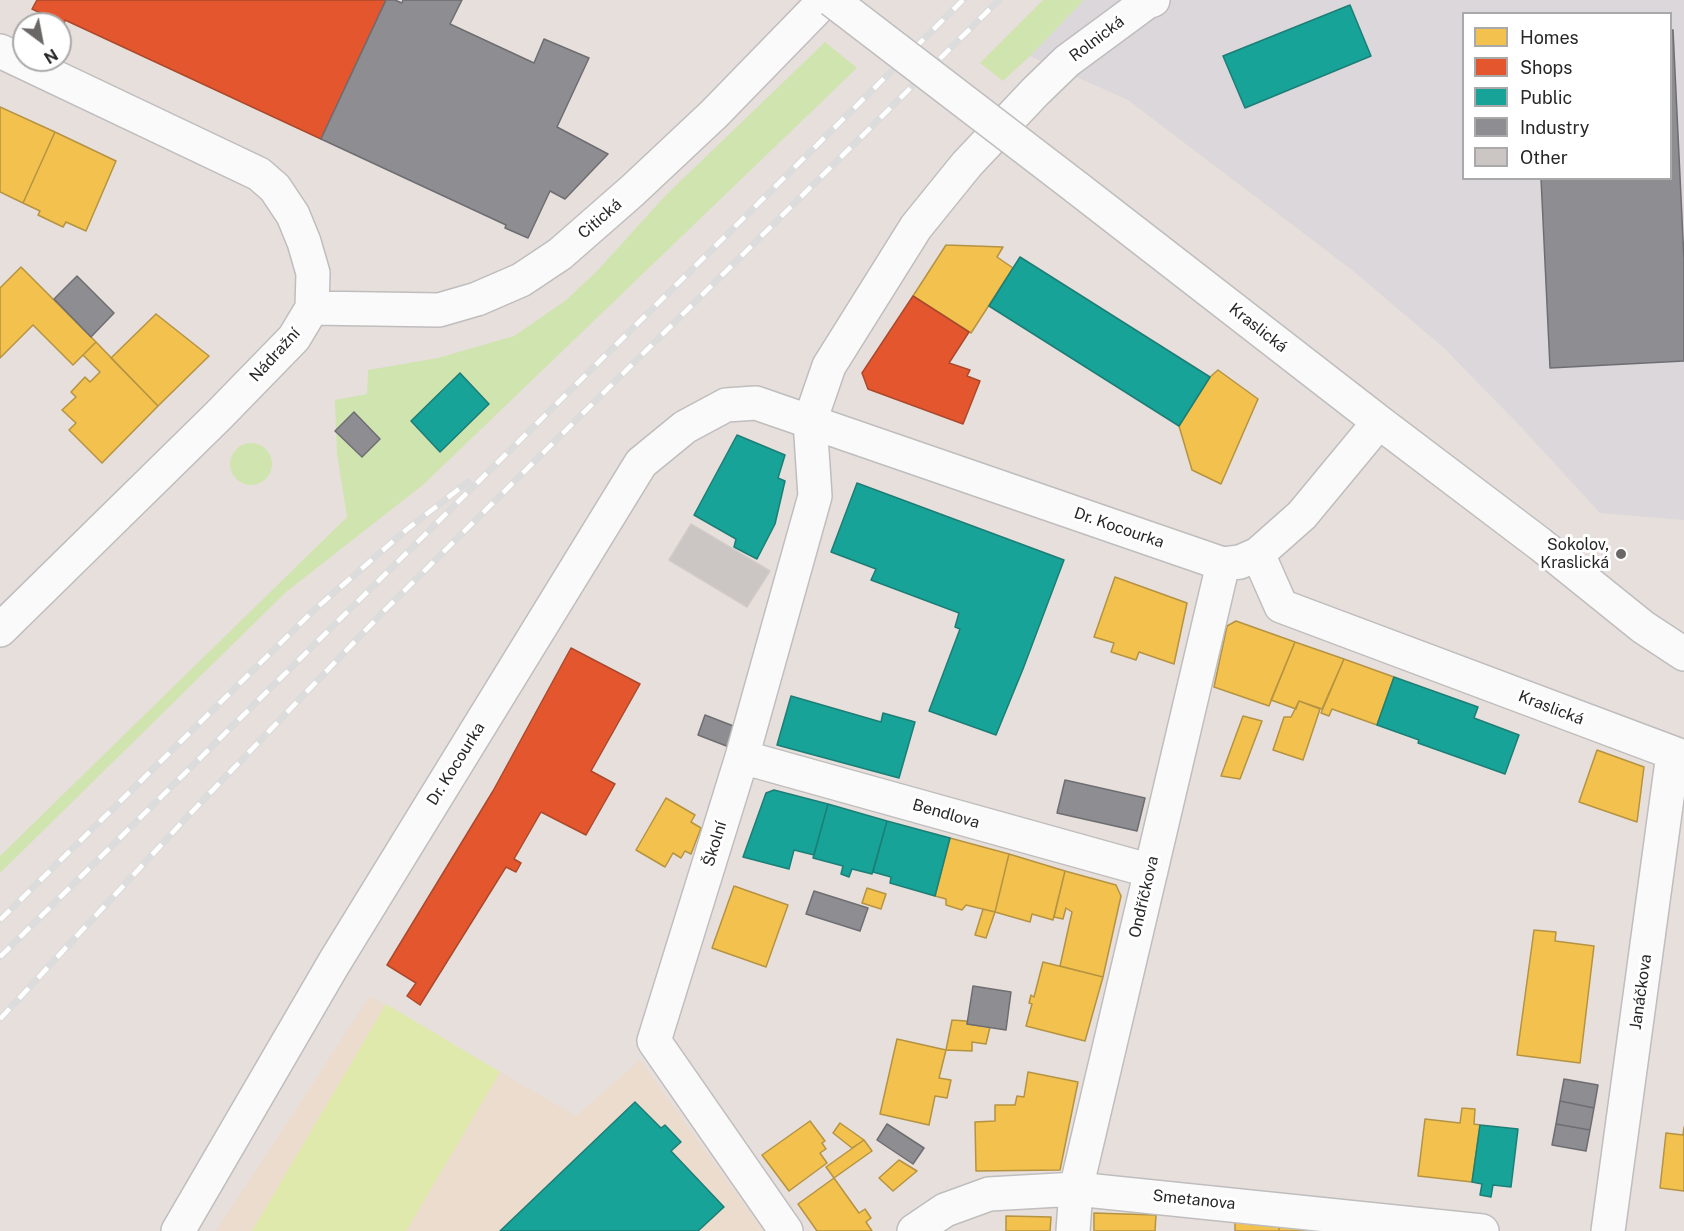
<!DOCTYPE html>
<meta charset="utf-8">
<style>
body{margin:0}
#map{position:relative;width:1684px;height:1231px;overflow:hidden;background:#e7dfdb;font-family:"Public Sans",sans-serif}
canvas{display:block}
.legend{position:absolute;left:1462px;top:12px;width:210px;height:168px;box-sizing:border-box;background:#fff;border:2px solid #a9a9a9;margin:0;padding:8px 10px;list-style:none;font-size:18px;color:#272727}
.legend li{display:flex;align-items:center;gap:12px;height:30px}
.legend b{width:30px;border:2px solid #a9a9a9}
.north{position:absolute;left:12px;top:12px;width:60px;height:60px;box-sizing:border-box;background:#fff;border:2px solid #a9a9a9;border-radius:50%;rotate:148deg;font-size:16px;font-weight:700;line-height:24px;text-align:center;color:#272727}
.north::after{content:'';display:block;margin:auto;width:21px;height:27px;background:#6a6766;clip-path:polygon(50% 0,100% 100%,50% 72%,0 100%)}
</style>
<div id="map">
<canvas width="1684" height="1231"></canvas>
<ul class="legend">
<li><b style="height:16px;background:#f2c14e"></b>Homes</li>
<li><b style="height:16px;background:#e4572e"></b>Shops</li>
<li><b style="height:16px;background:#17a398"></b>Public</li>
<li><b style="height:16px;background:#8d8d92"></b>Industry</li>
<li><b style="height:16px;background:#cbc6c3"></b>Other</li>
</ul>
<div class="north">N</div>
</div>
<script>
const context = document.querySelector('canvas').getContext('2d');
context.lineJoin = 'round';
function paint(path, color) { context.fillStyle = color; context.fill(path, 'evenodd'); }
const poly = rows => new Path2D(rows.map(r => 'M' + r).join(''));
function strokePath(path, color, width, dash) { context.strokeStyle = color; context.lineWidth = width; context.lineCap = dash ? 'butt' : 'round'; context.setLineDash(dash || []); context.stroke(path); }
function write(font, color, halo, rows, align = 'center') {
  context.font = font + ' "Public Sans",sans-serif'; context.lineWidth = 6; context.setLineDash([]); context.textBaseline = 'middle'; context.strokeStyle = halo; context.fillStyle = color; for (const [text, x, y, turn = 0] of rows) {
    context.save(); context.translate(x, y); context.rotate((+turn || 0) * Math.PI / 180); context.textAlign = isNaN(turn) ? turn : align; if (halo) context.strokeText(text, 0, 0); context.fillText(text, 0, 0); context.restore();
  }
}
const industrial = poly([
 [1084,0,1684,0,1684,520,1600,513,1522,428,1443,347,1352,270,1128,100,1030,56],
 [1464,14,1670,14,1670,178,1464,178]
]);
const education = poly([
 [370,996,576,1116,640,1060,763,1231,216,1231]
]);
const green = poly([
 [1043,0,1084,0,1030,56,1003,81,980,63],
 [825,42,857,68,424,484,286,592,0,873,0,856,347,517,337,454,335,400,367,394,368,370,438,358,514,336,565,301,597,271,666,195],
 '230 464a21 21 0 1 1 42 0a21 21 0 1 1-42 0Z'
]);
const pitch = poly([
 [386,1004,500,1072,406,1231,252,1231]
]);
const homes = poly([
 [0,107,55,132,23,203,0,192,0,107],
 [55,132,116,161,86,231,66,222,63,227,38,215,40,211,23,203,55,132],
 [946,245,1003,247,997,257,1013,268,971,333,913,296,946,245],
 [21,267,96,342,73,365,33,325,0,358,0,288,21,267],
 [156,314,209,356,158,406,111,358,156,314],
 [96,342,158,406,102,463,69,430,76,423,62,410,76,397,71,392,85,377,90,382,100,372,83,355,96,342],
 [1218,370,1258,399,1221,484,1192,470,1179,426,1210,377,1218,370],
 [1115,577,1187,603,1174,664,1139,652,1136,660,1111,652,1114,643,1094,637,1115,577],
 [1236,621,1295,642,1269,706,1214,687,1227,626,1236,621],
 [1295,642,1344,659,1322,709,1299,701,1296,709,1271,700,1295,642],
 [1344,659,1394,677,1377,725,1332,709,1329,716,1321,713,1344,659],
 [1299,701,1320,709,1303,760,1273,750,1284,717,1291,717,1299,701],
 [1243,716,1262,721,1240,779,1221,776,1243,716],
 [1597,750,1644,767,1637,822,1579,802,1597,750],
 [666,798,695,815,691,822,701,828,691,854,685,851,681,858,673,853,665,867,636,850,666,798],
 [950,838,1009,854,995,912,966,905,962,910,946,905,946,899,935,896,950,838],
 [1009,854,1065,871,1053,920,1032,914,1030,922,995,912,1009,854],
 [1065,871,1116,885,1121,896,1103,977,1060,966,1072,912,1066,908,1063,919,1054,917,1065,871],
 [734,886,788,905,766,967,712,948,734,886],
 [867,888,886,894,881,909,862,903,867,888],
 [983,909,995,912,986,938,975,935,983,909],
 [1534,930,1556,932,1555,941,1594,946,1580,1063,1517,1055,1534,930],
 [1043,962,1103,977,1085,1041,1026,1026,1032,1004,1029,1003,1031,995,1034,997,1043,962],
 [952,1020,966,1021,968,1022,967,1024,990,1027,986,1044,972,1042,972,1051,946,1050,952,1020],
 [897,1039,946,1050,939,1078,951,1080,947,1098,935,1096,929,1125,880,1114,897,1039],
 [1028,1072,1078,1082,1060,1170,976,1171,975,1122,995,1121,995,1105,1015,1105,1017,1096,1024,1097,1028,1072],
 [1462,1108,1475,1109,1474,1124,1480,1125,1472,1182,1418,1176,1425,1119,1460,1123,1462,1108],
 [810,1121,825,1141,822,1143,826,1149,820,1153,827,1163,789,1191,762,1155,810,1121],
 [840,1123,864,1140,852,1148,833,1133,840,1123],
 [1684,1127,1684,1191,1660,1188,1666,1133,1683,1135,1684,1127],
 [864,1140,872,1151,834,1178,826,1167,864,1140],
 [899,1160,917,1171,893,1191,879,1178,899,1160],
 [834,1178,859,1213,865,1209,871,1218,866,1222,872,1231,817,1231,798,1204,834,1178],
 [1094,1213,1156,1215,1155,1231,1094,1231,1094,1213],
 [1006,1216,1051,1217,1050,1231,1006,1231,1006,1216],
 [1235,1218,1279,1220,1279,1231,1235,1231,1235,1218],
 [1279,1220,1326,1231,1279,1231,1279,1220]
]);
const shops = poly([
 [37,0,386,0,321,139,65,20,64,24,32,9,37,0],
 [913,296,969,332,949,363,970,370,967,376,980,381,963,424,868,389,862,373,913,296],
 [571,648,640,684,591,771,615,784,586,835,541,812,514,859,521,863,516,872,506,867,420,1005,407,996,416,983,387,965,493,791,571,648]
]);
const public = poly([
 [1350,5,1371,56,1245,108,1223,56,1350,5],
 [1020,257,1210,377,1179,426,989,306,1020,257],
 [460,373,489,404,440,452,411,421,460,373],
 [737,435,785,455,778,478,785,481,775,524,757,559,734,547,736,539,694,515,737,435],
 [857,483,1064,560,1023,669,996,735,929,711,960,629,955,627,959,613,871,580,876,569,831,552,857,483],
 [1394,677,1478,707,1474,718,1519,735,1505,774,1418,743,1419,740,1377,725,1394,677],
 [791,696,881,722,883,713,915,722,899,778,777,745,791,696],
 [774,790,828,804,814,855,794,850,789,869,743,857,766,793,774,790],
 [828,804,887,821,872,874,852,869,849,877,841,874,843,866,813,858,828,804],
 [887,821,950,838,935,896,890,883,891,877,873,872,887,821],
 [635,1102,661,1128,665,1125,681,1142,671,1151,724,1207,698,1231,500,1231,635,1102],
 [1480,1125,1518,1129,1511,1187,1493,1185,1491,1197,1480,1195,1482,1184,1472,1182,1480,1125]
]);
const industry = poly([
 [386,0,395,0,402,3,403,0,462,0,450,24,534,63,544,39,589,58,557,127,608,154,565,199,550,191,528,238,505,228,506,225,321,139,386,0],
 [1670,30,1673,30,1684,260,1684,361,1550,368,1541,178,1670,178,1670,30],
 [77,276,114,313,91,337,54,299,77,276],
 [354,412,380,439,362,457,335,431,354,412],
 [705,715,736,727,729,747,698,735,705,715],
 [1065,780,1145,798,1137,831,1057,813,1065,780],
 [814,891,868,908,860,931,806,914,814,891],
 [973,986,1011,992,1006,1030,967,1024,973,986],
 [1564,1079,1598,1085,1594,1108,1560,1101,1564,1079],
 [1560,1101,1594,1108,1590,1130,1556,1124,1560,1101],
 [887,1124,924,1148,913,1164,877,1140,887,1124],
 [1556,1124,1590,1130,1586,1151,1552,1145,1556,1124]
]);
const building = poly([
 [691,524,770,571,747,607,669,560,691,524]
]);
const minor = poly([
 [0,51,259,174,275,188,293,215,304,242,313,273,312,308,294,338,219,415,0,630],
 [1076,187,1379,422,1540,544,1643,627,1684,654],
 [312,308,439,310,477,299,521,280,560,254,632,191,714,114,825,0],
 [1258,554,1281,606,1684,757],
 [742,757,1151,871],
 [178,1231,334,963,641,463,685,427,726,405,756,403,1223,564,1240,562,1258,554,1302,515,1379,422],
 [786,1231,654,1041,742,757,815,496,810,421,829,366,916,227,967,164,1035,92,1067,61,1147,2,1153,0],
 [914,1231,945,1210,989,1194,1076,1189,1482,1231],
 [1073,1231,1076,1189,1223,564],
 [1608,1231,1673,754]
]);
const rail = poly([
 [0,920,313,611,406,530,468,482],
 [0,957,963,0],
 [0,1019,187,817,384,611,999,0]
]);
const minorBridge = poly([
 [832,0,1076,187]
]);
const markers = [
 [1621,554,6,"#6a6766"]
];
const streetNames = [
 ["Rolnická",1097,39,-37],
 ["Citická",600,219,-41],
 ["Kraslická",1258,328,38],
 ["Nádražní",275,355,-48],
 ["Dr. Kocourka",1119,528,19],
 ["Kraslická",1551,708,21],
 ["Dr. Kocourka",456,764,-58],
 ["Bendlova",946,814,16],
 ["Školní",715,844,-73],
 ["Ondříčkova",1144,897,-77],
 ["Janáčkova",1641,992,-82],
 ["Smetanova",1194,1200,6]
];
const poiNames = [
 ["Sokolov,",1609,545],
 ["Kraslická",1609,563]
];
paint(industrial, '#dbd7db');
paint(education, '#ecdcce');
paint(green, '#d0e4b0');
paint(pitch, '#dfe9ac');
paint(homes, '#f2c14e');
strokePath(homes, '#b59342', 1.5);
paint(shops, '#e4572e');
strokePath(shops, '#ab492c', 1.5);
paint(public, '#17a398');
strokePath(public, '#1c7e76', 1.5);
paint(industry, '#8d8d92');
strokePath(industry, '#6e6e72', 1.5);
paint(building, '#cbc6c3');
strokePath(building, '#d1cbc7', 1.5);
strokePath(minor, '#bfbdbe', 36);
strokePath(minor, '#fbfafa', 33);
strokePath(rail, '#dcdcdd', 7);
strokePath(rail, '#fff', 4.5, [14]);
strokePath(minorBridge, '#bfbdbe', 36, []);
strokePath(minorBridge, '#fbfafa', 33);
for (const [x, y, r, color] of markers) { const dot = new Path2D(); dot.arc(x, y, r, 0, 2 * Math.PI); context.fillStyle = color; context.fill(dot); strokePath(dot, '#fff', 2); }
write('16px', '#272727', '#fff', streetNames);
write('16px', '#272727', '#fff', poiNames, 'right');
</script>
